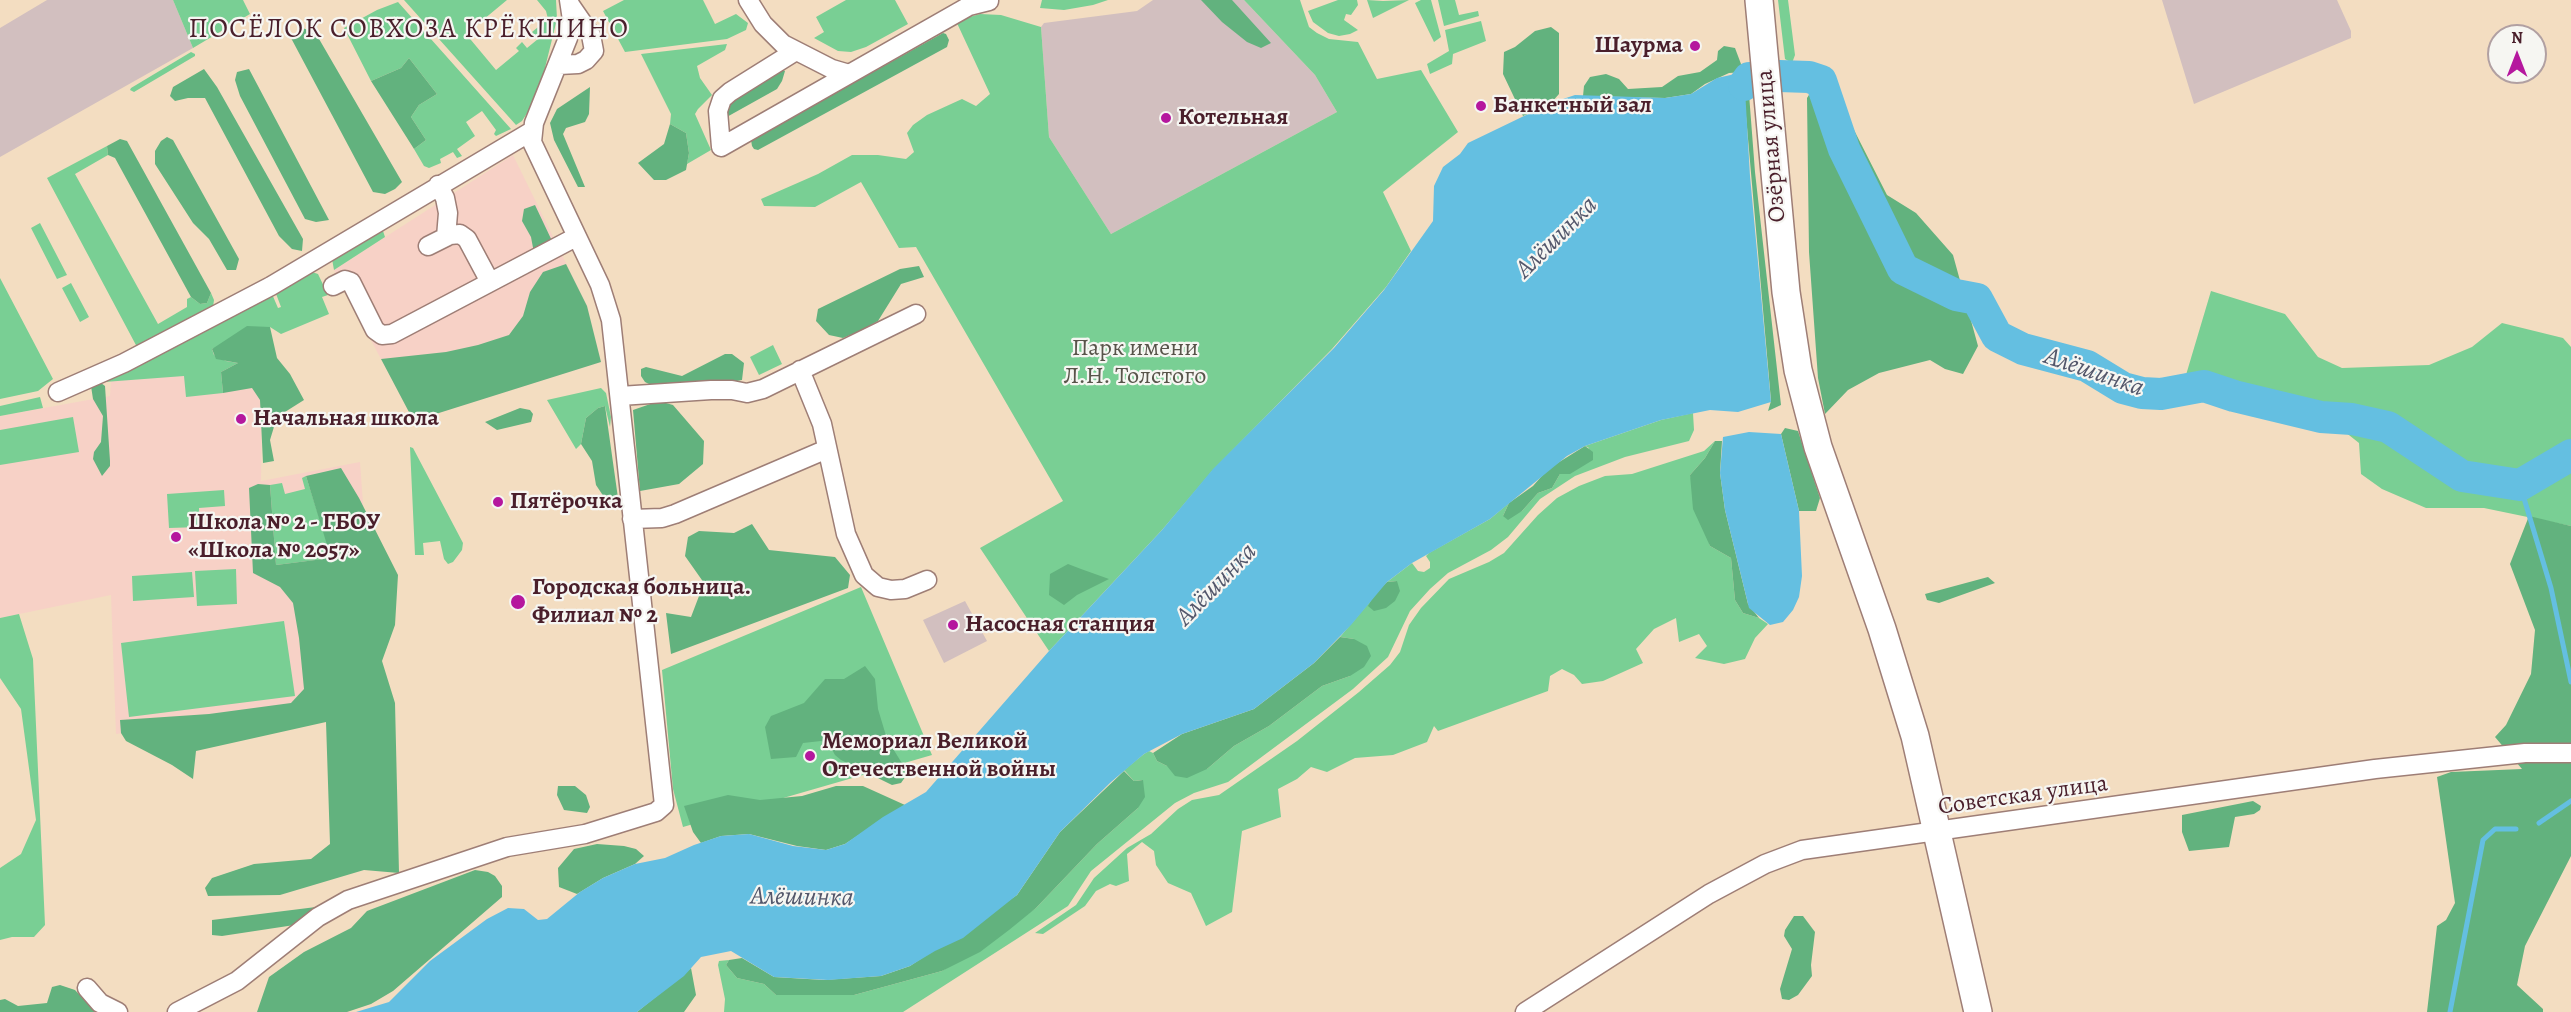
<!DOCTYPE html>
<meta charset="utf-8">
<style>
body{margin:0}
#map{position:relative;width:2571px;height:1012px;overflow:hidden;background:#f3ddc1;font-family:Alegreya,serif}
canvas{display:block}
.north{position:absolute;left:2487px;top:24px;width:60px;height:60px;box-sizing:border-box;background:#f6f6f2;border:2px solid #b1a0a2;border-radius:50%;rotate:0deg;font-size:16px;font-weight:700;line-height:24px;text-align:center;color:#4a1f2b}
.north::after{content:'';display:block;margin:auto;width:21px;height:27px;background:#b5179e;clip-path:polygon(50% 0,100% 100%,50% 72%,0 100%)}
</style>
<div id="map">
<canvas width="2571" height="1012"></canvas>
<div class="north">N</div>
</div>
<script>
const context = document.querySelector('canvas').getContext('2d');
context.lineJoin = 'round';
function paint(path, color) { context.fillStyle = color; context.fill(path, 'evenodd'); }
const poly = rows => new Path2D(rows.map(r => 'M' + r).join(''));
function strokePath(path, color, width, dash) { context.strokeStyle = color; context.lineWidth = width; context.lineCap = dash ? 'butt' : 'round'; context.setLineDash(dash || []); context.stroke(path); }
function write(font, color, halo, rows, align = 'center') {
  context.font = font + ' Alegreya,serif'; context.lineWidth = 4.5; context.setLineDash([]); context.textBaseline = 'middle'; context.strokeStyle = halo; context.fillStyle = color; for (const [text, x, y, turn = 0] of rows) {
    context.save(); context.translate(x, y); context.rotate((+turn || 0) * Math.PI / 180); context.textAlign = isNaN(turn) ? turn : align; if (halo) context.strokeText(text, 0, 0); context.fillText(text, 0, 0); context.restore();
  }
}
const built = poly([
 [513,155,587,306,601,362,423,418,410,414,334,270],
 [263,328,261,481,360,462,377,698,116,734,111,595,0,618,0,416,110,396,111,380,135,380]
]);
const industrial = poly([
 [47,0,173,0,193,48,0,157,0,28],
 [1153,0,1244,0,1315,75,1337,112,1111,234,1049,137,1041,27,1044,23,1137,11],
 [2162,0,2337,0,2351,31,2351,38,2194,104],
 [965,601,987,641,944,663,923,620]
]);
const green = poly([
 [173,0,243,0,250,14,193,48],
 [404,0,507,0,466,34,496,70,519,51,516,48,522,42,527,48,538,39,532,32,548,19,546,11,537,0,556,0,557,19,543,76,531,107,522,121,516,125],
 [624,0,703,0,715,24,736,14,748,23,746,30,727,39,625,52,603,11],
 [846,0,895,0,908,24,866,47,851,52,838,51,814,38,824,32,816,17],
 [1042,0,1108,0,1093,5,1064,10,1040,8],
 [1244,0,1300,0,1309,27,1317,33,1329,39,1358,42,1377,79,1421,70,1458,132,1383,192,1411,251,1386,287,1332,349,1214,469,1162,530,1049,651,980,548,1063,501,916,247,899,248,861,182,815,207,764,206,761,199,818,174,852,155,878,155,906,159,914,152,907,133,913,125,927,115,962,99,976,106,990,94,956,21,980,14,1001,15,1041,27,1049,137,1111,234,1337,112,1315,75],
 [1338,0,1357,0,1358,5,1351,15,1346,14,1344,20,1358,30,1350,34,1339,36,1328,33,1313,22,1308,11],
 [1367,0,1383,1,1409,0,1373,18],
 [1421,0,1431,0,1441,37,1434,42,1415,3],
 [1438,0,1455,0,1459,15,1478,11,1479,16,1444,26],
 [1778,0,1788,0,1795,55,1792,63,1785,59],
 [398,2,511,129,496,136,494,134,496,130,482,111,466,122,475,136,457,149,462,156,457,158,453,152,440,159,441,163,429,168,424,166,414,149,426,140,411,117,419,105,437,94,409,58,401,68,371,81,344,28,377,10],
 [1481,21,1486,41,1453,54,1452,64,1430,74,1427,64,1449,51,1445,30],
 [727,44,725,50,697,66,700,78,712,95,698,109,695,114,711,150,687,164,689,153,686,133,670,124,671,114,641,54],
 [191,52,195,54,195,56,134,92,130,90,131,88],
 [107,146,108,155,75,174,158,324,187,307,187,299,191,297,200,304,207,303,211,293,214,300,213,307,137,347,47,178],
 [437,189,443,200,438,203,435,197,397,218,383,231,385,237,334,270,332,259,340,252],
 [40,223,67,275,57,279,31,228],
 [312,272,318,274,328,295,322,297,329,314,281,334,270,327,212,349,214,355,226,361,238,363,221,372,223,393,186,397,184,376,91,383,272,294,278,308,281,307,275,291],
 [0,278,53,379,38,391,0,399],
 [71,283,89,317,80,322,62,288],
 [2211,291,2285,314,2318,357,2342,368,2429,365,2472,347,2502,323,2563,338,2571,347,2571,526,2484,508,2426,508,2382,489,2361,474,2359,443,2330,420,2253,398,2183,385],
 [773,345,782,364,759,375,750,357],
 [601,388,606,393,611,417,610,427,605,406,598,408,586,418,581,444,576,449,547,400],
 [40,397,43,408,0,416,0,406],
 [1693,413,1694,430,1689,441,1625,457,1575,476,1540,499,1508,537,1491,550,1448,573,1430,589,1410,611,1388,657,1353,689,1228,782,1194,793,1175,803,1091,871,1068,906,903,1012,724,1012,725,999,718,965,719,961,729,960,726,965,737,978,764,984,776,995,854,995,942,971,1036,908,1097,844,1138,808,1142,780,1134,781,1124,770,1144,754,1149,751,1153,753,1157,761,1167,766,1207,769,1234,746,1269,726,1322,686,1350,676,1354,639,1340,637,1372,599,1397,581,1387,582,1412,563,1418,571,1424,572,1430,568,1430,562,1426,556,1429,553,1490,519,1509,503,1503,516,1522,511,1538,493,1552,488,1560,474,1589,448,1585,446,1661,420],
 [73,417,79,452,0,465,0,430],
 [1715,441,1705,458,1690,475,1710,546,1731,558,1735,600,1743,613,1759,618,1768,624,1755,638,1745,659,1724,664,1695,658,1707,646,1699,634,1679,642,1676,618,1654,629,1636,649,1643,663,1603,681,1582,684,1574,675,1562,669,1550,676,1548,691,1438,731,1434,726,1427,742,1393,755,1355,758,1327,772,1311,767,1297,779,1278,789,1281,817,1242,831,1232,912,1206,926,1191,893,1168,883,1156,865,1154,851,1142,842,1127,854,1129,881,1116,886,1110,884,1096,891,1085,906,1043,934,1035,933,1076,905,1094,878,1127,848,1151,834,1178,809,1192,800,1219,795,1297,741,1359,692,1390,665,1400,652,1409,625,1421,608,1449,579,1489,562,1504,553,1538,515,1557,498,1579,486,1605,476,1632,474,1704,451],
 [410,447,413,448,463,543,462,550,453,562,448,564,444,559,440,541,423,543,424,555,415,555],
 [306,476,332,558,276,565,270,485,282,483,285,494,305,489,302,478],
 [224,490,225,506,199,508,200,527,169,528,167,494],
 [236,569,237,604,197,606,195,571],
 [192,572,194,597,133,601,132,576],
 [861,587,932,755,683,827,673,789,662,670],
 [19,614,33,659,45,925,34,937,12,937,0,940,0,868,21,854,36,820,21,709,0,678,0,618],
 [284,621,295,696,129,717,121,643]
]);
const forest = poly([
 [1201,0,1232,0,1271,43,1261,48,1247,42,1222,22],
 [1551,27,1559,33,1559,94,1551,103,1523,116,1503,74,1504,52,1515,47,1535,31],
 [302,28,315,32,402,182,395,189,385,194,373,192,291,38],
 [943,33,946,34,949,40,947,47,758,150,754,149,752,146,751,140],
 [1724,46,1735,48,1744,72,1729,73,1705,84,1691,94,1665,98,1583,96,1584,86,1590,77,1606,74,1619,79,1628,89,1662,87,1678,76,1700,72,1717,60,1718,51],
 [409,58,437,94,419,105,411,117,426,140,414,149,371,81,401,68],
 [776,67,785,71,782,81,777,89,725,118,724,104],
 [204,69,217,87,303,239,302,251,292,249,279,236,205,98,188,98,175,101,170,96,173,87],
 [249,69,329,220,316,222,305,219,240,96,235,80,237,72],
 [1824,71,1887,195,1916,213,1953,255,1978,346,1963,374,1945,369,1930,360,1879,373,1848,390,1825,414,1818,378,1809,252,1807,98],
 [590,87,589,114,585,122,566,128,563,134,585,187,578,187,554,140,550,123,557,109],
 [1744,93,1749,94,1755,172,1781,405,1768,411,1771,401],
 [670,124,686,133,689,153,686,170,666,180,654,180,638,163,664,144],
 [167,137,173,140,239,259,236,270,227,270,209,239,193,223,155,164,155,151,161,141],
 [120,139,127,141,211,293,207,303,200,304,191,297,115,158,108,155,107,146],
 [535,205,553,243,534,253,531,237,522,221,524,209],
 [566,264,587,306,601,362,423,418,410,414,381,359,446,352,478,345,509,335,523,316,530,292,543,272],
 [919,266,924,277,901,284,878,321,860,331,843,338,829,335,816,321,818,309,900,269],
 [247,326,270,327,277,358,290,374,304,400,277,417,270,440,274,461,263,463,260,400,252,388,223,393,221,372,238,363,216,359,212,349],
 [725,354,732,354,744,363,742,380,720,384,657,388,645,382,641,376,641,369,646,367,682,376],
 [101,383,105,386,110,461,110,466,102,476,93,459,94,452,101,442,103,416,93,399,91,386],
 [659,401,673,405,704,441,703,464,679,484,640,491,633,410],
 [605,406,618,498,608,503,596,485,592,461,581,444,586,418,598,408],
 [520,408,530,410,533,414,531,422,497,430,485,422],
 [1785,428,1798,431,1820,498,1816,511,1799,511,1781,434],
 [1715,441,1722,441,1720,473,1725,510,1748,604,1759,618,1743,613,1735,600,1731,558,1710,546,1693,509,1690,475,1705,458],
 [1585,446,1593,452,1593,460,1570,474,1560,474,1552,488,1538,493,1522,511,1508,520,1503,516,1509,503,1533,486,1548,469],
 [341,468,359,498,398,575,395,625,382,661,395,703,399,873,364,870,280,895,208,896,205,888,212,878,254,864,311,859,330,844,326,722,196,751,193,779,172,765,126,741,121,733,120,720,209,714,291,703,304,689,299,638,293,603,280,587,253,573,249,488,258,484,270,485,276,565,331,558,306,476],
 [2529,516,2571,526,2571,856,2525,946,2517,985,2543,1009,2543,1012,2427,1012,2437,926,2446,920,2455,903,2437,777,2451,772,2522,769,2495,737,2506,725,2531,674,2535,630,2510,564],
 [752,524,769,550,835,557,850,575,848,588,671,654,666,613,691,617,704,583,685,556,688,537,699,531,734,533],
 [1068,564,1081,569,1109,579,1077,595,1064,605,1049,595,1050,574],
 [1988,577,1995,583,1939,603,1927,600,1925,594],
 [1397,581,1400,591,1395,601,1386,608,1374,611,1368,606,1376,592,1387,582],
 [1340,637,1354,639,1367,646,1371,656,1364,667,1350,676,1322,686,1269,726,1234,746,1207,769,1187,778,1175,776,1167,766,1157,761,1153,753,1182,734,1254,709,1314,663],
 [865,666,875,679,878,709,887,739,908,773,901,783,892,785,841,760,835,755,829,744,821,741,803,743,796,757,771,759,765,727,771,716,804,703,825,679,844,679],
 [1124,771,1134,781,1143,780,1145,797,1138,808,1097,844,1036,908,1009,930,980,952,942,971,854,995,776,995,764,984,737,978,726,965,729,960,742,958,774,977,824,980,881,976,910,966,1017,895,1060,832],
 [558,786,575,786,586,795,590,807,587,813,564,810,557,795],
 [836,786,863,786,905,805,845,844,826,850,797,846,749,834,721,836,701,843,693,832,684,806,728,795,760,800,802,796],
 [2253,801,2261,806,2260,810,2254,814,2235,817,2229,847,2189,851,2182,832,2182,815],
 [597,844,624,846,636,849,644,856,635,864,603,878,577,894,559,887,558,868,574,849],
 [475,870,488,872,495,876,502,886,502,897,393,991,371,1004,347,1012,257,1012,269,977,304,952,351,928,367,911],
 [316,907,322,909,301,924,222,936,212,935,212,920],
 [1794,916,1803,916,1815,932,1811,965,1812,976,1798,995,1789,1000,1782,999,1780,989,1792,949,1784,936,1785,930],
 [691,968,696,995,684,1012,637,1012],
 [60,985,75,990,89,1005,102,1012,0,1012,0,1000,5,999,18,1006,47,1003,52,987]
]);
const water = poly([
 [1744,72,1750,176,1771,402,1738,412,1710,410,1661,420,1585,446,1567,456,1490,519,1412,563,1387,582,1351,625,1314,663,1254,709,1182,734,1144,754,1111,782,1060,832,1017,895,963,938,935,951,910,966,881,976,828,980,774,977,731,951,701,957,684,976,637,1012,356,1012,389,1002,430,961,487,919,508,908,524,909,538,920,547,919,580,892,603,878,635,864,665,858,694,845,721,836,749,834,793,846,826,850,845,844,883,817,926,792,1049,651,1162,530,1213,469,1334,348,1384,290,1433,221,1434,186,1443,167,1460,154,1468,143,1551,103,1575,95,1665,98,1691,94,1717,78],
 [1749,432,1781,434,1799,511,1802,576,1799,597,1793,610,1783,622,1770,625,1749,608,1725,510,1720,473,1723,437]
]);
const stream = poly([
 [2520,485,2551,588,2571,682],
 [2539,823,2571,801],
 [2450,1012,2483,840,2495,829,2516,829]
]);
const river = poly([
 [1779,76,1809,77,1821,81,1844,149,1903,269,1956,295,1977,299,1997,336,2023,349,2087,366,2123,388,2142,393,2161,394,2204,386,2234,396,2321,417,2352,419,2388,427,2462,476,2520,485,2571,455],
 [1744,85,1749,78]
]);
const minor = poly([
 [748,0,763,24,783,44,832,69,849,74],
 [794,52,730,92,722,99,718,111,721,147,969,6,989,1],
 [559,65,578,64,586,60,594,51,591,35,571,6],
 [438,185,445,198,448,213,446,237],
 [428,246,450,235,460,234,467,239,490,282],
 [333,286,345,280,351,282,375,330,382,335,392,334,576,237],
 [800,370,822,424,846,534,864,575,878,587,891,590,905,589,927,580],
 [58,392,124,363,271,286,532,131],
 [620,396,711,390,732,390,747,393,763,389,916,314],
 [632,519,662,518,675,514,827,449],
 [87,988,100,1003,118,1012],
 [177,1012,237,981,318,917,348,900,507,847,585,834,656,812,664,805,611,320,600,285,532,142,534,123,568,38,572,20,569,0],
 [1525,1012,1709,894,1765,864,1802,850,2375,769,2525,753,2571,753]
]);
const secondary = poly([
 [1759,0,1786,292,1798,370,1818,447,1882,629,1915,736,1978,1012]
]);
const markers = [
 [1695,46,6,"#b5179e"],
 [1481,106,6,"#b5179e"],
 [1166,118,6,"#b5179e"],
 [241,419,6,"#b5179e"],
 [498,502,6,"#b5179e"],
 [176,537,6,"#b5179e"],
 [518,602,8,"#b5179e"],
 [953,625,6,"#b5179e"],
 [810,756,6,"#b5179e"]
];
const poiNames = [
 ["Шаурма",1683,46,"right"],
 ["Банкетный зал",1493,106],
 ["Котельная",1178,118],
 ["Начальная школа",253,419],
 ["Пятёрочка",510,502],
 ["Школа № 2 - ГБОУ",188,523],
 ["«Школа № 2057»",188,551],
 ["Городская больница.",532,588],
 ["Филиал № 2",532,616],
 ["Насосная станция",965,625],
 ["Мемориал Великой",822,742],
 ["Отечественной войны",822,770]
];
const streetNames = [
 ["Озёрная улица",1772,146,-95],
 ["Советская улица",2023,796,-8]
];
const parkNames = [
 ["Парк имени",1135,349],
 ["Л.Н. Толстого",1135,377]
];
const waterNames = [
 ["Алёшинка",1557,238,-45],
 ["Алёшинка",2094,373,19],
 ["Алёшинка",1217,585,-46],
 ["Алёшинка",802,898,1]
];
const quarterNames = [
 ["ПОСЁЛОК СОВХОЗА КРЁКШИНО",409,30]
];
paint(built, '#f7d1c6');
paint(industrial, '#d2bfbf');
paint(green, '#79cf94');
paint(forest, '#62b27e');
paint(water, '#64bfe1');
strokePath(stream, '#64bfe1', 5);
strokePath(river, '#64bfe1', 32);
strokePath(minor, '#9e7e76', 21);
strokePath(secondary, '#9e7e76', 30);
strokePath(minor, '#fff', 18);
strokePath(secondary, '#fff', 27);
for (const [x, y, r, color] of markers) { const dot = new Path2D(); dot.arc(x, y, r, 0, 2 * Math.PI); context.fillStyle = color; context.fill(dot); strokePath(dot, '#f6f6f2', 2); }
write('bold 24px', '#4a1f2b', '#f6f6f2', poiNames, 'left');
write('24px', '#4a1f2b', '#f6f6f2', streetNames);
write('24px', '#58544a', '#f6f6f2', parkNames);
write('italic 26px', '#53576b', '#f6f6f2', waterNames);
context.letterSpacing = '1.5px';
write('27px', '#4a1f2b', '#f6f6f2', quarterNames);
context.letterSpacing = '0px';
</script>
